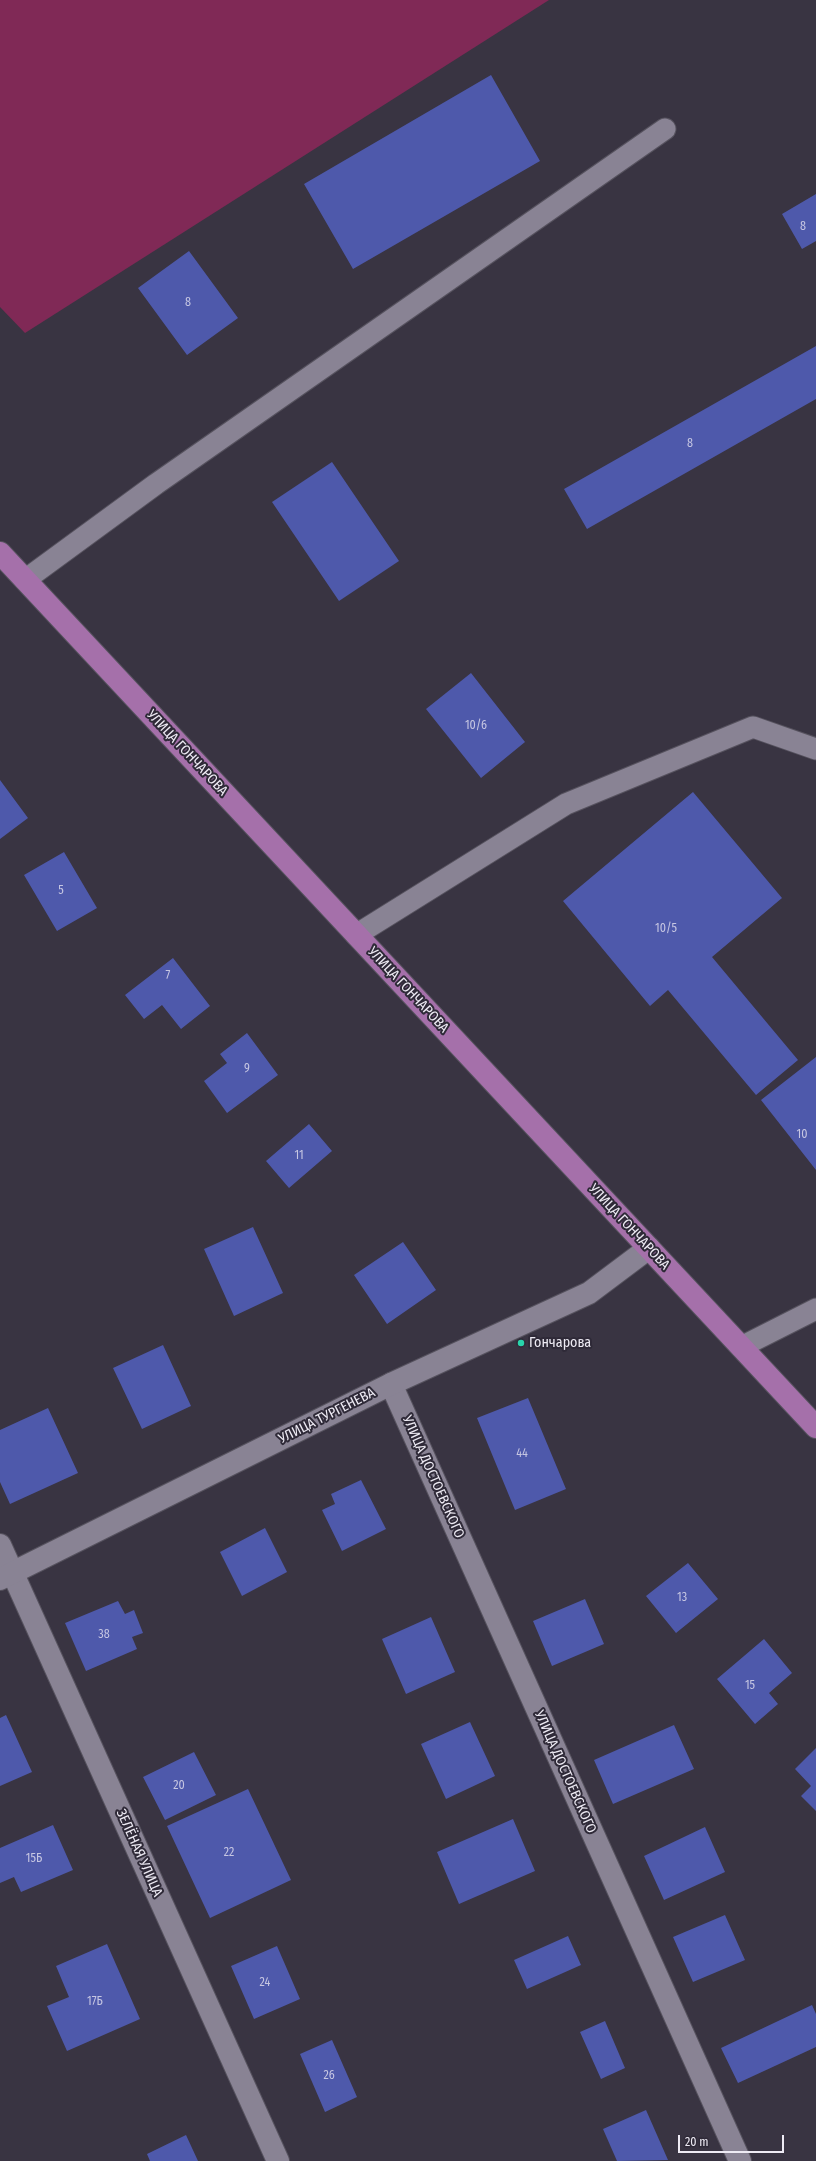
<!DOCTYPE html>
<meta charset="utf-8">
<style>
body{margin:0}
#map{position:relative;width:816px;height:2161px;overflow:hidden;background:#393442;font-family:"Fira Sans Condensed",sans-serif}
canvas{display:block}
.scale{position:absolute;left:678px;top:2135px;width:106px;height:18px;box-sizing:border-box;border:2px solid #eeebf4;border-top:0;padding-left:5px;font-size:12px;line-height:14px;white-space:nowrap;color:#eeebf4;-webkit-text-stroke:3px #2f2a38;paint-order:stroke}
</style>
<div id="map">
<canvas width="816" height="2161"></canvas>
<div class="scale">20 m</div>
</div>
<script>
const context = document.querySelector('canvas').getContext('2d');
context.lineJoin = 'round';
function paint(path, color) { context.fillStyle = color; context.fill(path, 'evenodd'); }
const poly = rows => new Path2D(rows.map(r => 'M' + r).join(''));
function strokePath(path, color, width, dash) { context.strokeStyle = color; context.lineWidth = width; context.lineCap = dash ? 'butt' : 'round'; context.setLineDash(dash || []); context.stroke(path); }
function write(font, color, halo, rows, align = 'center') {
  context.font = font + ' "Fira Sans Condensed",sans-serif'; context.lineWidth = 4; context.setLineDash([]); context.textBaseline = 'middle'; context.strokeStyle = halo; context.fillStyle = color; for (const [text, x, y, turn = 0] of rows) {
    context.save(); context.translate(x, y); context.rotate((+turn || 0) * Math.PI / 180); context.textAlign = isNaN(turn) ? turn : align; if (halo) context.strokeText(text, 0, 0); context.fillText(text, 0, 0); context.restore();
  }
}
const green = poly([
 [0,0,549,0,25,333,0,307]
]);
const building = poly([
 [491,75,540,161,353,269,304,184],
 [816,194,816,241,802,249,782,214],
 [189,251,238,318,187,355,138,288],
 [816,346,816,399,587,529,564,489],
 [332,462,399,561,339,601,272,502],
 [471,673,525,742,481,778,426,709],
 [0,780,28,818,0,839],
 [693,792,782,898,712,957,798,1060,756,1095,668,990,650,1006,563,901],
 [64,852,97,908,57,931,24,875],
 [173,958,210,1006,181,1029,162,1005,144,1019,125,995],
 [247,1033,278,1075,227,1113,204,1081,227,1063,220,1054],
 [816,1057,816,1170,761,1100],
 [309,1124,332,1151,289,1188,266,1161],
 [253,1227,283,1293,234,1316,204,1249],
 [403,1242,436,1290,387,1324,354,1275],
 [163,1345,191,1406,142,1429,113,1368],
 [528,1398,566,1489,515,1510,477,1418],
 [48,1408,78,1473,10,1504,0,1482,0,1430],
 [361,1480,386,1529,342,1551,322,1510,335,1504,331,1494],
 [265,1528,287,1572,242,1596,220,1552],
 [688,1563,718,1599,676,1633,646,1596],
 [585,1599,604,1644,552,1666,533,1621],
 [118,1601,125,1614,134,1610,143,1633,132,1637,137,1649,86,1671,65,1623],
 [431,1617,455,1672,406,1694,382,1639],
 [764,1639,792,1673,769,1693,778,1704,755,1724,717,1679],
 [6,1715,32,1772,0,1786,0,1718],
 [470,1722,495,1776,446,1799,421,1744],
 [674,1725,694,1769,613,1804,594,1760],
 [816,1748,816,1811,801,1796,811,1786,795,1769],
 [194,1752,216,1795,165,1820,143,1777],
 [248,1789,291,1880,210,1918,167,1826],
 [513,1819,535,1871,459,1904,437,1852],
 [53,1825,73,1870,21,1892,14,1877,0,1883,0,1848],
 [705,1827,725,1872,664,1900,644,1856],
 [725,1915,745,1960,693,1982,673,1937],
 [568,1936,581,1965,527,1989,514,1960],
 [107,1944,140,2019,67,2051,47,2006,69,1997,56,1966],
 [277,1946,300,1999,254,2019,231,1966],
 [812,2005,816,2014,816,2047,738,2083,721,2048],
 [605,2021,625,2068,601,2079,580,2032],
 [332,2040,357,2097,325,2112,300,2054],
 [646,2110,668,2160,617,2161,603,2129],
 [186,2135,198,2161,150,2161,147,2154]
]);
const service = poly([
 [25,580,156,484,665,129],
 [356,935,566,804,753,727,816,749],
 [741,1347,816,1309]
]);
const minor = poly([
 [391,1384,740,2161],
 [0,1545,278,2161]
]);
const tertiary = poly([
 [0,1579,391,1384,589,1293,649,1248]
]);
const primary = poly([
 [0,553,816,1427]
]);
const markers = [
 [521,1343,4,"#29d5ac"]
];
const numberNames = [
 ["8",803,227],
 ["8",188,303],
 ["8",690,444],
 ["10/6",476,726],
 ["5",61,891],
 ["10/5",666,929],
 ["7",168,976],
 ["9",247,1069],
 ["10",802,1135],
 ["11",299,1156],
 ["44",522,1454],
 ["13",682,1598],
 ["38",104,1635],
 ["15",750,1686],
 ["20",179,1786],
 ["22",229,1853],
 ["15Б",34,1859],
 ["24",265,1983],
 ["17Б",95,2002],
 ["26",329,2076]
];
const streetNames = [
 ["УЛИЦА ГОНЧАРОВА",187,753,47],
 ["УЛИЦА ГОНЧАРОВА",408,990,47],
 ["УЛИЦА ГОНЧАРОВА",629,1227,47],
 ["УЛИЦА ТУРГЕНЕВА",327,1416,-27],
 ["УЛИЦА ДОСТОЕВСКОГО",433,1477,66],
 ["УЛИЦА ДОСТОЕВСКОГО",565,1772,66],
 ["ЗЕЛЁНАЯ УЛИЦА",139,1853,66]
];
const poiNames = [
 ["Гончарова",529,1343]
];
paint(green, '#802956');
paint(building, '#4e59ab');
strokePath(service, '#56525e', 23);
strokePath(minor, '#56525e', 24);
strokePath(tertiary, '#56525e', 24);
strokePath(primary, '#56525e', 24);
strokePath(service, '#898394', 21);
strokePath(minor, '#898394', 22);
strokePath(tertiary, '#898394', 22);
strokePath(primary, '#a570aa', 22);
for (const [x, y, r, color] of markers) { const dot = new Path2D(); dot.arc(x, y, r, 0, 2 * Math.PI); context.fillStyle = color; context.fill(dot); strokePath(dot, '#2f2a38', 1.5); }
write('12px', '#c6c6e2', null, numberNames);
write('14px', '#eeebf4', '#2f2a38', streetNames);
write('14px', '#eeebf4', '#2f2a38', poiNames, 'left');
</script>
